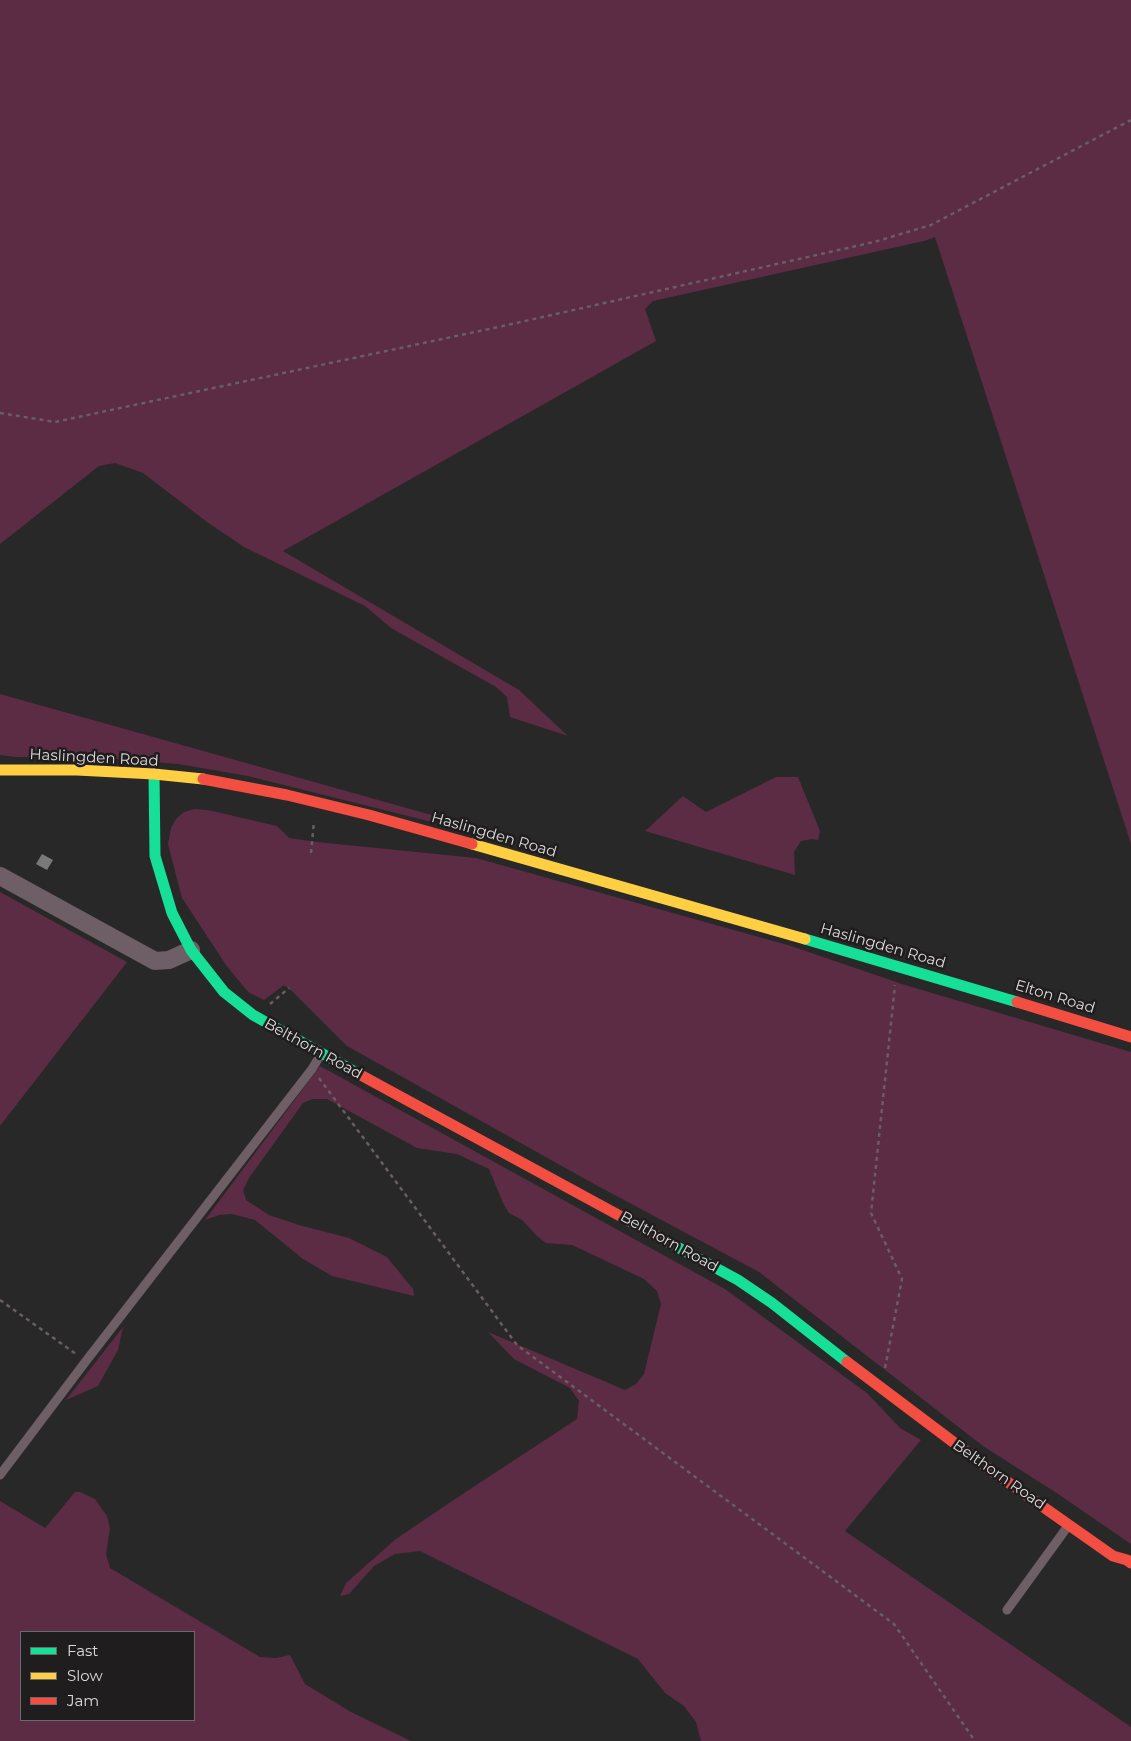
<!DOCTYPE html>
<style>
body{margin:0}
#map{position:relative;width:1131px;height:1741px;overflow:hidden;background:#292828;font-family:Montserrat,sans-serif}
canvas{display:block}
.legend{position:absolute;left:20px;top:1631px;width:175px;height:90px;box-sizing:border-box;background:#201d1e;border:1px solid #6c696a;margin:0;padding:6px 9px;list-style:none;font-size:15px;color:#dddadb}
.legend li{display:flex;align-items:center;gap:10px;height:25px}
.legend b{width:25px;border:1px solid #6c696a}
</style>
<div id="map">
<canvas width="1131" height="1741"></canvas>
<ul class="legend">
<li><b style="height:6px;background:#16e098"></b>Fast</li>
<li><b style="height:6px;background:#ffcf43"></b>Slow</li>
<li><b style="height:6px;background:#f24e42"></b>Jam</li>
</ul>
</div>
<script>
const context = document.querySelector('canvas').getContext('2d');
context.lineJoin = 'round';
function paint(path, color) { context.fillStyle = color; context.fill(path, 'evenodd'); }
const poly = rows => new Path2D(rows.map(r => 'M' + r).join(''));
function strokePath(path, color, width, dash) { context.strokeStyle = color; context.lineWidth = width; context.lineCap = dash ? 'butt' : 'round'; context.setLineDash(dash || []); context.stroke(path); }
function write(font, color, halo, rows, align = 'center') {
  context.font = font + ' Montserrat,sans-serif'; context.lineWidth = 5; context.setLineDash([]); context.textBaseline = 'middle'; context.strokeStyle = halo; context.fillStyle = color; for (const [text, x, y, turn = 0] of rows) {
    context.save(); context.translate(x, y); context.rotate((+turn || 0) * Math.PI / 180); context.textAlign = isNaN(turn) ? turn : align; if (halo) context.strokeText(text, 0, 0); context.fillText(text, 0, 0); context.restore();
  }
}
const green = poly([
 [0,0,1131,0,1131,844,935,237,924,241,653,301,645,309,656,341,283,551,519,690,568,736,510,717,507,697,496,687,391,628,365,606,244,547,207,522,143,473,115,463,99,466,0,544],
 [0,694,446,819,443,821,428,821,248,776,178,764,102,758,16,757,0,755],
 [776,777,798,777,820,831,818,840,812,839,801,841,794,852,795,875,645,831,683,796,706,812],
 [194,809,208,810,277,826,289,838,317,842,476,858,791,946,905,985,1131,1052,1131,1544,1055,1492,983,1446,759,1272,594,1184,347,1046,293,992,284,985,264,1000,248,992,226,965,182,898,168,844,171,828,176,819,184,812],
 [0,892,127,962,0,1126],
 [320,1066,725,1289,867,1393,900,1428,921,1440,845,1531,1131,1727,1131,1741,701,1741,696,1722,684,1706,665,1693,638,1659,420,1551,395,1554,374,1566,349,1594,340,1596,346,1583,396,1539,452,1501,577,1419,579,1401,570,1388,514,1359,488,1332,625,1390,636,1384,644,1374,661,1304,657,1291,644,1279,572,1245,546,1243,538,1237,522,1220,509,1213,503,1203,489,1169,457,1154,417,1148,327,1099,313,1099,303,1103,249,1178,243,1190,246,1200,269,1215,299,1225,349,1238,387,1257,413,1289,414,1296,332,1276,303,1259,255,1220,232,1214,219,1215,205,1220],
 [123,1327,118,1350,98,1386,66,1400],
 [75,1492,80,1492,95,1499,107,1516,110,1528,106,1554,110,1568,260,1657,276,1658,290,1655,305,1684,351,1712,411,1741,0,1741,0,1501,45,1528],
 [21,1632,194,1632,194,1720,21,1720]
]);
const building = poly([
 [42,854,53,860,47,870,36,864]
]);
const path = poly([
 [0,413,55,422,503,326,874,242,931,225,1131,120],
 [311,853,314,821],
 [270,1004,289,988],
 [319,1078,517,1345,894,1624,975,1741],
 [0,1300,76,1354],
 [885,1368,902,1279,871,1213,895,985]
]);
const lane = poly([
 [0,1475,86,1361,312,1069,321,1054],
 [1007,1610,1068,1526]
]);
const street = poly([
 [0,876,155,961,169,960,191,950]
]);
const fast = poly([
 [154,774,155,856,172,913,191,950,224,992,253,1015,357,1073],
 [805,939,1017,1002],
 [668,1242,738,1280,772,1303,847,1362]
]);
const slow = poly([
 [0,770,77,770,154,774,203,779],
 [472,844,805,939]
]);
const jam = poly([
 [203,779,287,795,369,815,472,844],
 [1017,1002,1131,1037],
 [357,1073,668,1242],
 [847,1362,985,1466,1113,1556,1127,1560,1131,1563]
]);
const streetNames = [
 ["Haslingden Road",94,758,3],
 ["Haslingden Road",494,835,16],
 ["Haslingden Road",883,946,16],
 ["Elton Road",1055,997,17],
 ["Belthorn Road",313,1049,29],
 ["Belthorn Road",669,1242,29],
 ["Belthorn Road",999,1475,35]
];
paint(green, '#5c2b44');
paint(building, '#7a7979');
strokePath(path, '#685e63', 2.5, [4, 4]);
strokePath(lane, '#6e5e65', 9);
strokePath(street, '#6e5e65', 18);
strokePath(fast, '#16e098', 11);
strokePath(slow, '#ffcf43', 11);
strokePath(jam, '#f24e42', 11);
write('15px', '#dddadb', '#201d1e', streetNames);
</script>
